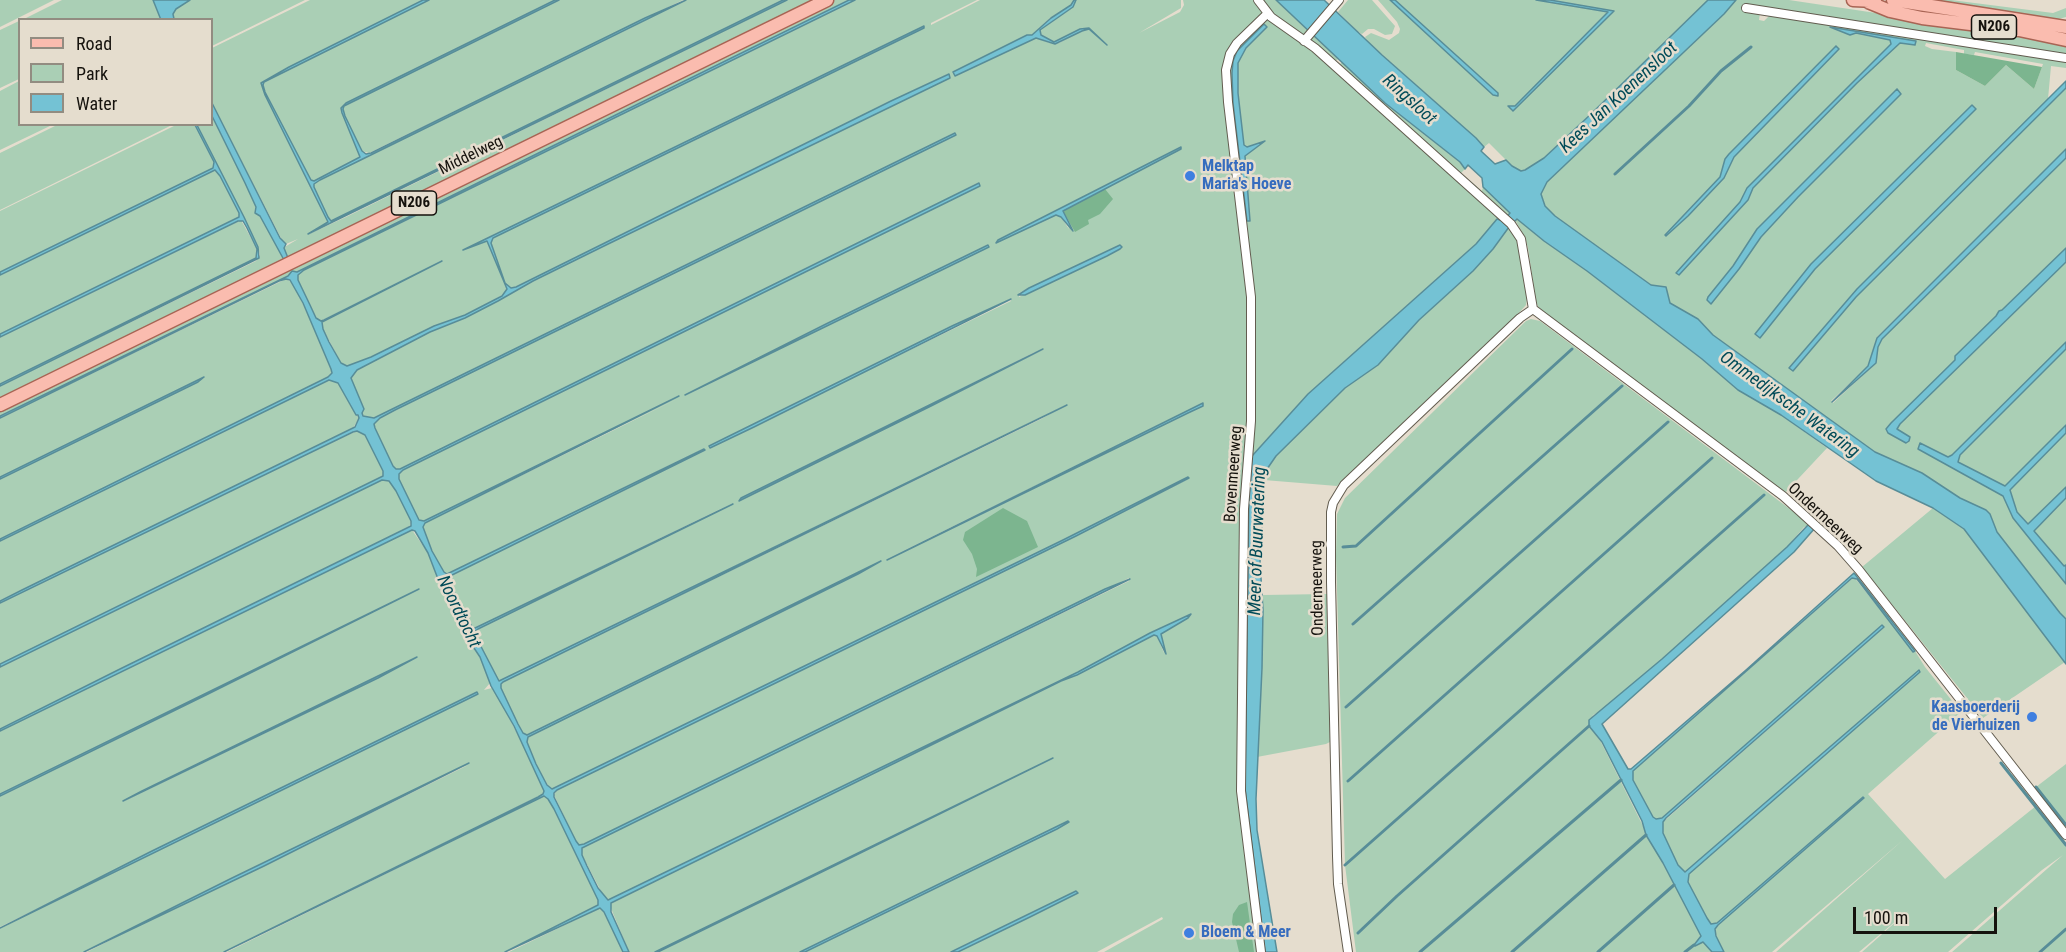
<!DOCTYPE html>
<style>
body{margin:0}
#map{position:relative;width:2066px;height:952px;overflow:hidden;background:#e5ddce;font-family:"Roboto Condensed",sans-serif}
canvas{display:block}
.legend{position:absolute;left:18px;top:18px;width:195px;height:108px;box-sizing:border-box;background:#e5ddce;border:2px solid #928c81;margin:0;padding:8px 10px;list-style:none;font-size:18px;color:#15120d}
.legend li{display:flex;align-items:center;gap:12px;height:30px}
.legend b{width:30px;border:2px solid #928c81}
.scale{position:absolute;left:1853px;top:907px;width:144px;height:27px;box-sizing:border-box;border:3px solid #15120d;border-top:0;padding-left:8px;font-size:18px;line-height:21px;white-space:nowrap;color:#15120d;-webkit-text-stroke:4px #e5ddce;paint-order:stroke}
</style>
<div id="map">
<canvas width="2066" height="952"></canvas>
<ul class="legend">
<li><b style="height:8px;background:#fabcaf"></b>Road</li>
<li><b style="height:16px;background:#aacfb5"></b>Park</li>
<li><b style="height:16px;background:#74c2d4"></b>Water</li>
</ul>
<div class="scale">100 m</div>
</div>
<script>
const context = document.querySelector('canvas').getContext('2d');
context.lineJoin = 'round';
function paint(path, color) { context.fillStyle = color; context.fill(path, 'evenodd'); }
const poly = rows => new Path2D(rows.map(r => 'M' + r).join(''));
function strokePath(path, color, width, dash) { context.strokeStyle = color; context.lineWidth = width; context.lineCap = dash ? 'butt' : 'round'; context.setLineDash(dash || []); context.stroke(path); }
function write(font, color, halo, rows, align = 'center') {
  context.font = font + ' "Roboto Condensed",sans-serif'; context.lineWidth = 5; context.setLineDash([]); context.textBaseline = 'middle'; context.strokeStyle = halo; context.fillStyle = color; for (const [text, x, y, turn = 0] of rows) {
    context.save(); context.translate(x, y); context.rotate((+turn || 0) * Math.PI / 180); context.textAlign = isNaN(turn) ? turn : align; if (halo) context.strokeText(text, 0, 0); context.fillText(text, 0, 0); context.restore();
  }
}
const green = poly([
 [0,0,54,0,0,27],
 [62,0,153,0,161,19,22,20],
 [190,0,305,0,212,46,212,20,174,19,173,14,176,9],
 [310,0,423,0,289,67,262,83,265,95,328,222,309,234,346,217,787,0,849,0,297,272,292,271,288,276,0,416,0,386,256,261,260,255,258,247,197,125,212,124,212,116,245,183,256,207,255,213,260,215,284,260,283,248,298,239,286,244,283,242,212,103,212,48],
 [429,0,555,0,346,103,341,108,360,157,314,181,311,180,265,92,263,85,264,82],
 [559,0,683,0,369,153,362,151,345,117,343,109,344,106],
 [686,0,783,0,335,220,332,221,328,217,314,187,314,184,320,180],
 [855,0,977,0,931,23,931,25,980,0,1074,0,1071,5,1050,18,1032,35,1027,35,983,58,986,61,1036,38,1050,43,1059,43,1085,29,1091,30,1106,44,1089,28,1054,42,1041,35,1040,30,1073,7,1076,0,1181,0,1181,8,1139,33,1180,12,1184,5,1183,0,1276,0,1319,40,1338,59,1336,61,1340,64,1342,62,1385,103,1460,162,1465,169,1461,173,1482,191,1483,187,1489,191,1510,212,1503,221,1497,219,1476,244,1308,394,1252,456,1249,496,1245,788,1265,952,1104,952,1163,919,1162,917,1097,952,958,952,1077,893,1077,891,951,952,805,952,1057,829,1068,821,800,952,658,952,1053,758,655,952,629,952,610,906,611,903,619,898,1061,681,1077,675,1154,635,1157,636,1164,653,1161,634,1181,619,1078,672,611,900,604,897,582,855,581,849,589,844,1067,611,1129,581,1129,578,584,844,579,845,576,841,554,795,557,790,626,756,1076,536,1188,479,1180,481,1063,540,556,788,550,789,538,768,527,742,528,737,881,561,526,735,523,733,518,724,501,688,501,684,503,682,1041,419,1066,405,499,681,475,635,475,631,478,629,733,503,473,629,449,582,450,576,705,450,703,449,447,574,444,572,432,551,423,527,425,523,679,398,424,521,419,520,399,479,398,474,403,470,979,186,979,184,400,469,396,469,393,466,375,428,374,424,380,418,395,410,956,135,955,133,374,418,363,416,362,413,351,377,357,370,430,332,456,322,498,301,533,281,604,246,950,78,948,74,891,101,516,287,511,288,505,283,490,243,493,238,924,28,924,27,463,250,487,241,507,289,505,294,465,315,434,326,353,366,347,366,341,363,323,329,322,322,442,261,321,321,316,318,298,281,298,275,304,270],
 [1182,148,1063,211,1069,229,1061,217,1056,215,996,243,998,240],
 [1120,245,1120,249,1107,256,1019,297,1019,293,1029,288],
 [1010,299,1011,301,710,447,952,326],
 [1044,349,931,406,738,501,1033,353],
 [1203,403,1203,406,1188,413,887,559],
 [1348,0,1372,0,1395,26,1392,34,1385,35,1374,29,1368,29,1362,34,1357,31,1338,12],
 [1378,0,1390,0,1498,95,1395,0,1536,0,1609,12,1515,106,1509,106,1512,111,1613,11,1550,0,1708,0,1591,114,1544,158,1525,170,1521,171,1512,166,1489,143,1484,147,1476,138,1368,42,1365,37,1371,33,1389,40,1399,33,1400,29,1397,22],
 [1736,0,1789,0,2023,35,2066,44,2066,55,1745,5,1744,8,1760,13,1759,20,1764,21,1770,15,1779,15,2066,61,2066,68,2051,66,2048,99,1857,289,1789,368,1793,371,1856,297,2066,88,2066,149,1877,337,1868,366,1831,401,1833,403,1876,363,1878,347,1882,339,2066,158,2066,248,2002,311,1999,311,1996,316,1955,356,1956,360,1886,429,1888,433,1906,443,1909,441,1910,437,1897,429,1900,424,2066,262,2066,342,1952,455,1948,457,1920,443,1918,448,2003,496,2013,518,2066,584,2066,619,2060,613,1997,532,1990,514,1986,510,1960,498,1922,473,1875,452,1713,335,1698,319,1670,303,1666,287,1651,285,1555,216,1545,206,1541,194,1547,182,1724,14],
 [1926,43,1964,50,1964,54,1974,55,1975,52,2043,64,2034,89,2006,65,1985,86,1956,70,1956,52,1932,49,1925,46],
 [1926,0,1951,0,2053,13,2066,8,2066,17,2051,21],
 [19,21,19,79,0,88,0,30],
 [19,81,20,124,52,125,0,150,0,91],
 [57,125,172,125,0,210,0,153],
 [176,125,195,125,214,162,213,168,0,272,0,211],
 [215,170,220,176,239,213,239,217,0,334,0,275],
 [1517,219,1544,241,1587,271,1702,359,1738,390,1781,415,1827,448,1784,494,1540,312,1536,301,1528,248,1525,237,1515,220],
 [241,220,257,249,256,259,0,384,0,337],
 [1509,227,1516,236,1520,247,1527,298,1526,305,1507,326,1337,486,1264,480,1265,472,1276,456,1345,388,1388,354,1419,320,1473,271,1493,249],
 [286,279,293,283,320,341,331,369,331,375,328,377,0,539,0,479,204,378,0,477,0,418],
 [1531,319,1540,321,1811,525,1804,527,1787,547,1662,659,1602,711,1593,715,1589,726,1601,742,1649,838,1690,913,1701,936,1694,945,1703,942,1712,952,1356,952,1345,865,1336,556,1337,514,1345,498,1526,321],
 [2066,349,2066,425,2005,486,1958,462,1960,455],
 [329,380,338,383,350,405,359,418,353,428,0,601,0,541],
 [357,431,365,435,383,471,383,477,0,664,0,603,312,451],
 [2066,433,2066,487,2028,524,2017,512,2010,490],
 [379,480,389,481,396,491,411,521,409,528,0,729,0,667],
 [2066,498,2066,565,2065,567,2034,531],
 [1933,508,1964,529,2065,662,1983,718,1862,567],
 [412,530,428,553,439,581,442,584,464,633,480,657,490,683,484,690,492,688,495,690,535,769,544,791,543,794,224,952,87,952,136,927,84,952,0,952,0,928,478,694,470,695,0,927,0,796,206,695,417,590,0,794,0,731],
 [417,657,378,678,124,801,142,791],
 [468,765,264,866,171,909,450,772],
 [1854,577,1913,651,1915,651,1925,667,1961,712,1868,794,1945,879,2036,806,2066,845,2066,952,1952,952,2063,855,2042,870,1948,952,1862,952,1909,910,1859,952,1776,952,1903,840,1772,952,1724,952,1718,943,1715,929,1718,925,1864,798,1717,923,1711,924,1707,918,1688,882,1689,874,1919,671,1685,872,1678,865,1665,840,1662,828,1663,822,1884,627,1882,625,1662,818,1656,819,1653,817,1633,780,1633,771],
 [1327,594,1330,742,1326,744,1257,757,1262,668,1263,595],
 [2066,764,2066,825,2036,787],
 [544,796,548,799,554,809,599,902,598,905,505,952,227,952],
 [600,908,604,912,623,952,509,952]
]);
const forest = poly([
 [1956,52,2042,67,2034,89,2006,65,1985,86,1956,70],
 [1105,189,1113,199,1100,214,1088,220,1089,224,1075,232,1063,211],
 [1003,508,1027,521,1038,547,976,577,977,569,972,554,963,540,965,532],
 [1247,902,1254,952,1239,952,1232,922,1233,914,1239,905]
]);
const water = poly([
 [153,0,190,0,176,9,173,14,174,19,161,20,153,0],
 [423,0,429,0,264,82,263,85,265,92,311,180,314,181,360,157,342,113,341,108,346,103,555,0,559,0,344,106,343,109,345,116,362,151,366,154,371,153,645,18,686,0,320,180,314,184,314,187,328,217,331,221,783,0,787,0,308,234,328,222,265,95,261,83,289,67,423,0],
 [849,0,855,0,304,270,298,275,298,280,310,305,316,318,321,321,324,320,442,261,322,322,323,329,329,342,341,363,347,366,371,357,434,326,465,315,502,296,507,289,487,241,463,250,924,26,924,28,493,238,491,243,505,283,511,288,516,287,891,101,949,74,950,78,604,246,533,281,498,301,465,318,430,332,357,370,351,378,364,409,362,413,363,416,374,418,955,133,956,135,395,410,380,418,374,424,375,428,393,466,396,469,400,469,979,183,980,186,403,470,399,474,399,479,419,520,424,521,679,396,425,523,423,527,432,551,444,572,447,574,704,449,705,450,450,576,449,582,473,629,733,504,478,629,475,631,475,635,499,681,1067,405,503,682,501,684,501,688,518,724,523,733,527,735,881,561,858,574,528,737,527,742,536,764,547,785,552,789,1063,540,1180,481,1188,477,1189,478,1076,536,557,790,554,793,554,797,576,841,579,845,584,844,1105,589,1130,579,582,848,582,855,587,866,598,888,608,900,1078,672,1150,633,1191,614,1188,618,1161,634,1166,654,1157,636,1154,635,1077,675,1061,681,611,903,611,912,629,952,623,952,604,912,600,908,505,952,598,905,598,900,554,809,548,799,544,796,224,952,538,797,543,794,544,791,514,726,491,686,480,657,466,636,442,584,438,579,428,553,415,531,412,530,0,731,0,729,118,670,411,526,411,521,396,491,389,481,382,480,0,667,0,664,383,476,383,471,365,435,357,431,353,432,0,603,0,601,22,590,355,427,359,418,358,415,356,415,338,383,329,380,0,541,0,539,328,377,332,373,331,369,303,303,290,280,286,279,279,281,0,418,0,416,288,276,292,271,297,272,849,0],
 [1074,0,1076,0,1073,7,1040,30,1041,35,1054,42,1080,29,1089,28,1107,45,1089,29,1082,31,1055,44,1036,38,955,76,953,72,1027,35,1032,35,1051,18,1071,5,1074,0],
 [1276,0,1324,0,1382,55,1476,138,1484,147,1481,151,1495,164,1506,160,1512,166,1521,171,1525,170,1544,158,1591,114,1708,0,1736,0,1724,14,1547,182,1541,194,1545,206,1555,216,1651,285,1666,287,1670,303,1698,319,1713,335,1875,452,1922,473,1960,498,1986,510,1990,514,1997,532,2060,613,2066,619,2066,664,1964,529,1933,508,1876,481,1781,415,1738,390,1702,359,1587,271,1544,241,1517,219,1509,227,1493,249,1473,271,1419,320,1378,365,1345,388,1276,456,1265,472,1260,562,1263,610,1262,668,1256,799,1257,830,1277,952,1265,952,1245,788,1249,496,1252,456,1308,394,1476,244,1497,219,1503,221,1510,213,1483,187,1482,178,1468,165,1465,169,1460,162,1385,103,1276,0],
 [1390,0,1395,0,1498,93,1498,96,1493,95,1390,0],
 [1536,0,1550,0,1614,11,1513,111,1508,106,1515,106,1608,12,1536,0],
 [1264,24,1267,27,1246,48,1238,63,1238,93,1244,145,1247,147,1265,141,1245,156,1250,221,1247,221,1233,103,1232,73,1233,61,1237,51,1264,24],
 [1830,27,1916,41,1915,45,1900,43,1857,83,1753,188,1748,200,1679,275,1676,273,1740,202,1747,188,1891,44,1890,40,1856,33,1850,35,1830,27],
 [1836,46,1839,49,1734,157,1724,178,1688,216,1666,236,1665,235,1720,177,1725,159,1729,154,1836,46],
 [2066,81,2066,88,1856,297,1793,371,1789,368,1857,289,2066,81],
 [1897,89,1901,94,1798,197,1761,237,1739,269,1711,304,1707,300,1708,297,1733,266,1757,229,1897,89],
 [212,103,280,238,286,244,284,248,288,258,284,260,260,216,255,213,256,207,245,183,212,116,212,103],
 [1972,105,1976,109,1815,269,1760,338,1755,334,1811,264,1972,105],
 [195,125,197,125,244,217,258,247,259,258,0,386,0,384,256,258,257,249,247,228,243,221,238,221,0,337,0,334,239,217,239,213,220,176,215,170,0,275,0,272,213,168,214,162,195,125],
 [1181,147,1181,149,1063,211,1073,231,1061,217,1056,215,996,243,998,240,1181,147],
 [2066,149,2066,158,1882,339,1878,347,1876,363,1832,402,1868,366,1877,338,2066,149],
 [988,245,989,247,685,395,826,324,988,245],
 [1120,245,1122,247,1120,249,1107,256,1025,295,1018,295,1029,288,1120,245],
 [2066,248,2066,262,1900,424,1897,429,1910,437,1909,441,1906,443,1888,433,1886,429,1891,423,1955,360,1955,356,1996,316,1999,311,2002,310,2066,248],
 [1011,299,754,427,710,448,709,446,952,326,1011,299],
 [2066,342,2066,349,1960,455,1958,462,2005,486,2066,425,2066,433,2010,490,2017,512,2028,524,2066,487,2066,498,2034,531,2064,566,2066,565,2066,584,2013,518,2003,496,1918,449,1920,443,1948,457,1952,455,2066,342],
 [1043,349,931,406,739,501,741,498,1043,349],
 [204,377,198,382,0,479,0,477,204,377],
 [1203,403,1203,406,1188,413,887,560,1203,403],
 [1808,525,1815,528,1794,552,1602,724,1628,769,1631,769,1746,670,1854,573,1915,651,1913,652,1857,579,1852,578,1633,771,1633,780,1653,817,1656,819,1662,818,1882,625,1884,627,1666,818,1663,822,1663,833,1678,865,1685,872,1919,670,1920,672,1689,874,1688,882,1707,918,1711,924,1717,923,1863,797,1864,798,1718,925,1715,929,1716,936,1724,952,1712,952,1703,942,1695,946,1694,945,1701,936,1663,863,1646,835,1642,821,1602,742,1589,726,1589,720,1662,659,1787,547,1808,525],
 [419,589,206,695,0,796,0,794,419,589],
 [417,657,378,678,123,801,142,791,417,657],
 [477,692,478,694,419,723,0,928,150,852,477,692],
 [1053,758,836,865,658,952,655,952,1053,758],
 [469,763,264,866,84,952,230,879,469,763],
 [1068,821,1069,822,1057,829,1022,846,805,952,800,952,1068,821],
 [1076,891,1078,893,1030,917,958,952,951,952,1076,891]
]);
const stream = poly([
 [1615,174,1689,106,1721,71,1751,47],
 [1343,547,1356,546,1572,349],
 [1353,624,1622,386],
 [1346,707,1668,422],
 [2001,763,2066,845],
 [1348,781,1712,458],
 [2036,787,2066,825],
 [1345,865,1764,495],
 [1358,933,1397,896,1589,726],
 [1420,952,1621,780],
 [1512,952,1646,835],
 [1598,952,1674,885],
 [1685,952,1694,945],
 [2040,952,2066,929]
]);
const street = poly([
 [1258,0,1271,17,1315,48,1511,224,1521,239,1533,309,1783,496,1838,546,1859,570,2066,835],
 [1746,8,2066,58],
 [1304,41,1339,0],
 [1261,952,1241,791,1244,509,1251,421,1251,297,1228,102,1226,70,1230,54,1237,43,1268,13],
 [1348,952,1338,884,1337,856,1331,582,1331,512,1333,503,1344,485,1520,318,1533,309]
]);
const primary = poly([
 [1853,0,1875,1],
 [1893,0,2066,27],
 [1868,2,1890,11,1922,18,2019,30,2066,40],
 [0,405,827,0]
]);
const markers = [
 [1190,176,6,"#3f7fe0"],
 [2032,717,6,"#3f7fe0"],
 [1189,933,6,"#3f7fe0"]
];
const shields = [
 [1994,27,45],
 [414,203,45]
];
const shieldNames = [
 ["N206",1994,27],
 ["N206",414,203]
];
const streetNames = [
 ["Middelweg",471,156,-26],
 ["Bovenmeerweg",1234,474,-86],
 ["Ondermeerweg",1825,519,43],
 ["Ondermeerweg",1318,588,-91]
];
const shopNames = [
 ["Melktap",1202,167],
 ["Maria's Hoeve",1202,185],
 ["Kaasboerderij",2020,708,"right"],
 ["de Vierhuizen",2020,726,"right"],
 ["Bloem & Meer",1201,933]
];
const waterNames = [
 ["Kees Jan Koenensloot",1619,98,-43],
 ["Ringsloot",1409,100,42],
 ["Ommedijksche Watering",1789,405,36],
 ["Meer of Buurwatering",1258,541,-88],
 ["Noordtocht",458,612,64]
];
paint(green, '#aacfb5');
paint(forest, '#7cb58f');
paint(water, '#74c2d4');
strokePath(water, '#588d98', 1.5);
strokePath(stream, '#588d98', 3);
strokePath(street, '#625c4f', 10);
strokePath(primary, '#a86454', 15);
strokePath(street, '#fff', 8);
strokePath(primary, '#fabcaf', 12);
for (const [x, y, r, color] of markers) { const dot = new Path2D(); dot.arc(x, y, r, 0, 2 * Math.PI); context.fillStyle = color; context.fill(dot); strokePath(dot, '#e5ddce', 2); }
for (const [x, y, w] of shields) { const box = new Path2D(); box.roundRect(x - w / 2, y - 12, w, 24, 4.5); context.fillStyle = '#e5ddce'; context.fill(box); strokePath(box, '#15120d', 1.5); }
write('bold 15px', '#15120d', null, shieldNames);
write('16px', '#15120d', '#e5ddce', streetNames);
write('bold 16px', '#366cbe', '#e5ddce', shopNames, 'left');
write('italic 18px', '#014b58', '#e5ddce', waterNames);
</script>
